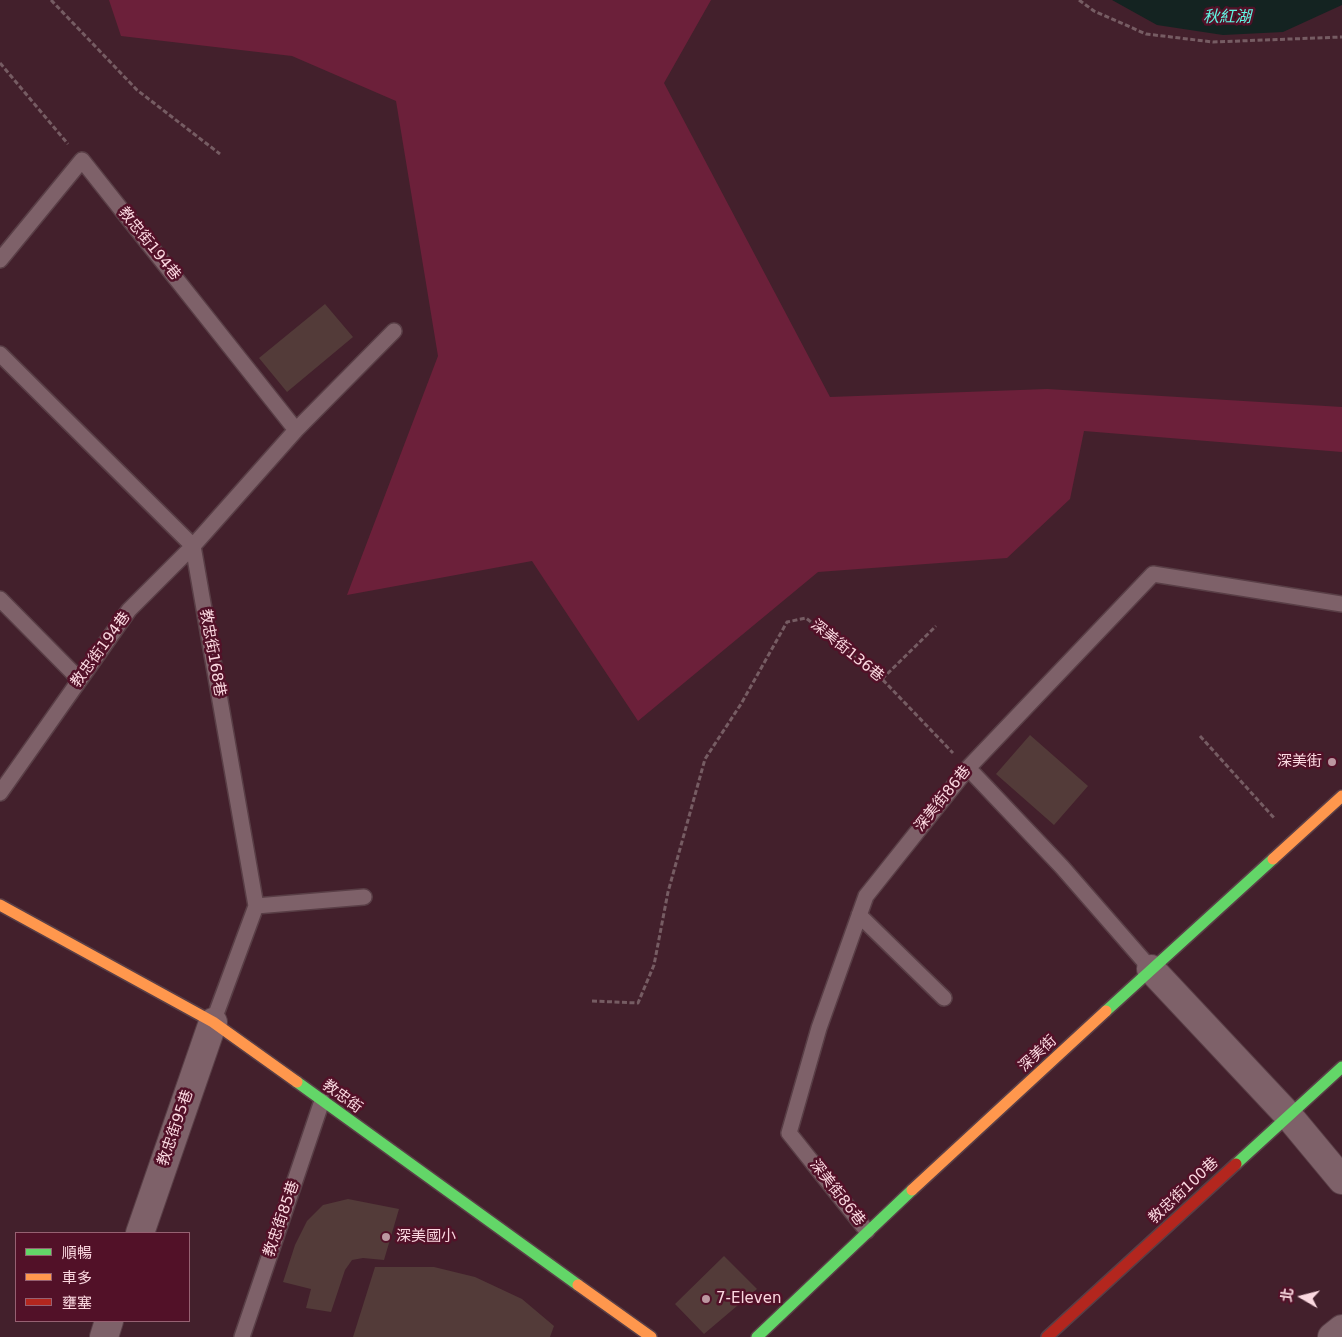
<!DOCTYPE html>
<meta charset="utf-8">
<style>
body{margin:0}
#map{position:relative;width:1342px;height:1337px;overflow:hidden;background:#43202c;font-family:"DejaVu Sans","Noto Sans TC",sans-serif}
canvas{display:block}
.legend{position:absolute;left:15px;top:1232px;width:175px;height:90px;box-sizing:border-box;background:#521128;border:1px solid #966172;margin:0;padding:6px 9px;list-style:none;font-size:15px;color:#fbd8e0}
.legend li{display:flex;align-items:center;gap:10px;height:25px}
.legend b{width:25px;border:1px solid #966172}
.north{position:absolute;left:1277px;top:1272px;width:50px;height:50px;-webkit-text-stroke:4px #521128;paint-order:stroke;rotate:278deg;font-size:14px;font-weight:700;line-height:20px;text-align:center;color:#fbd8e0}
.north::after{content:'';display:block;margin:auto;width:18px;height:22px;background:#fbd8e0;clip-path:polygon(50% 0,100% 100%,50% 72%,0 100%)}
</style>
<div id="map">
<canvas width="1342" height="1337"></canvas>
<ul class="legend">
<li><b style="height:6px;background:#63d668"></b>順暢</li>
<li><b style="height:6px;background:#ff974d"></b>車多</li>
<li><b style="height:6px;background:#b3261e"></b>壅塞</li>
</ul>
<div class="north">北</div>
</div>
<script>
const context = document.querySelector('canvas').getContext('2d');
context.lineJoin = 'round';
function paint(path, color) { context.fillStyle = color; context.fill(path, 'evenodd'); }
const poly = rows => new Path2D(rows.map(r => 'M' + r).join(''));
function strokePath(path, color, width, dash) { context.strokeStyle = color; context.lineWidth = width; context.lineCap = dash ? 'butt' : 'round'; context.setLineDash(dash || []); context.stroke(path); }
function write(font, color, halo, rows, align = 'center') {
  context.font = font + ' "DejaVu Sans","Noto Sans TC",sans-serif'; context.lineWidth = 5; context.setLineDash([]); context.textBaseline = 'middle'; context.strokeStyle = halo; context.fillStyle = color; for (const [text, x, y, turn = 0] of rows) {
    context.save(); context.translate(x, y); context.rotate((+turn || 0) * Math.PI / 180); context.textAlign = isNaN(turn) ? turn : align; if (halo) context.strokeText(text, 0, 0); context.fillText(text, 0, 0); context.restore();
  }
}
const green = poly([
 [109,0,711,0,664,83,830,397,1047,389,1342,407,1342,452,1084,431,1070,499,1007,558,818,572,638,721,532,561,347,595,438,356,396,101,292,56,121,36]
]);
const water = poly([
 [1112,0,1342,0,1342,5,1283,32,1223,35,1157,25]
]);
const building = poly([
 [325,304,353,337,287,392,259,358],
 [1030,735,1088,786,1054,825,996,774],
 [348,1199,399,1209,384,1260,363,1258,352,1260,345,1270,331,1312,306,1308,311,1289,283,1282,295,1245,307,1221,323,1205],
 [724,1256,757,1289,704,1334,675,1304],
 [375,1267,434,1267,475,1277,522,1299,554,1326,550,1337,353,1337]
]);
const path = poly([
 [51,0,137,90,220,154],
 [1079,0,1094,11,1146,34,1213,42,1342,37],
 [0,63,68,144],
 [882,679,936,626],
 [1200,736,1275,819],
 [592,1001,638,1003,654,965,668,892,705,759,741,704,787,622,806,618,882,679,953,753]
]);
const lane = poly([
 [0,260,82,160,296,430,394,331],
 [0,354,193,546,256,906,213,1022],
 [0,599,79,679],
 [968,768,1062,867,1151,969],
 [0,793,129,610,193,546,296,430],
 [256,906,364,897],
 [859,915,944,998],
 [867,1231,789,1133,819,1028,866,896,968,768,1153,574,1342,604],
 [242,1337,322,1101]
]);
const street = poly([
 [1151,969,1288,1115,1342,1180],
 [140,1233,213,1022],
 [104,1337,109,1321],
 [1332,1337,1342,1329]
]);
const fast = poly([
 [1106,1011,1273,859],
 [297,1082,578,1285],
 [1236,1164,1342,1067],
 [757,1337,912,1190]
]);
const slow = poly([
 [1273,859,1342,796],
 [0,905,213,1022,297,1082],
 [912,1190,1106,1011],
 [578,1285,651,1337]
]);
const jam = poly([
 [1047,1337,1236,1164]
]);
const markers = [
 [1332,762,5,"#bb98a1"],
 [386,1237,5,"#bb98a1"],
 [706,1299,5,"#bb98a1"]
];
const streetNames = [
 ["教忠街194巷",149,244,51],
 ["教忠街194巷",101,650,-54],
 ["深美街136巷",847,651,39],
 ["教忠街168巷",212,653,80],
 ["深美街86巷",943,799,-51],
 ["深美街",1038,1054,-43],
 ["教忠街",342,1097,36],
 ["教忠街95巷",176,1128,-71],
 ["教忠街100巷",1184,1191,-43],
 ["深美街86巷",837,1193,52],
 ["教忠街85巷",282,1219,-71]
];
const poiNames = [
 ["深美街",1322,762,"right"],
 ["深美國小",396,1237],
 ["7-Eleven",716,1299]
];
const waterNames = [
 ["秋紅湖",1227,18]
];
paint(green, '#6c203a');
paint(water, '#142321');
paint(building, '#533b39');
strokePath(lane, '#593e46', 18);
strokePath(street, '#593e46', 30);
strokePath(fast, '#593e46', 14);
strokePath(slow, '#593e46', 14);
strokePath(jam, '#593e46', 14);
strokePath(path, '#765c63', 3, [5, 2.5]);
strokePath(lane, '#7e6169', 15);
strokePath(street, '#7e6169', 28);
strokePath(fast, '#63d668', 11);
strokePath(slow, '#ff974d', 11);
strokePath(jam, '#b3261e', 11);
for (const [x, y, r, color] of markers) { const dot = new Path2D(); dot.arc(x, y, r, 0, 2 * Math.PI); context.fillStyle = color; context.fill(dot); strokePath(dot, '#521128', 2); }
write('15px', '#fbd8e0', '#521128', streetNames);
write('15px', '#fbd8e0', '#521128', poiNames, 'left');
write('italic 16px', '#61f6e3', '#521128', waterNames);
</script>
